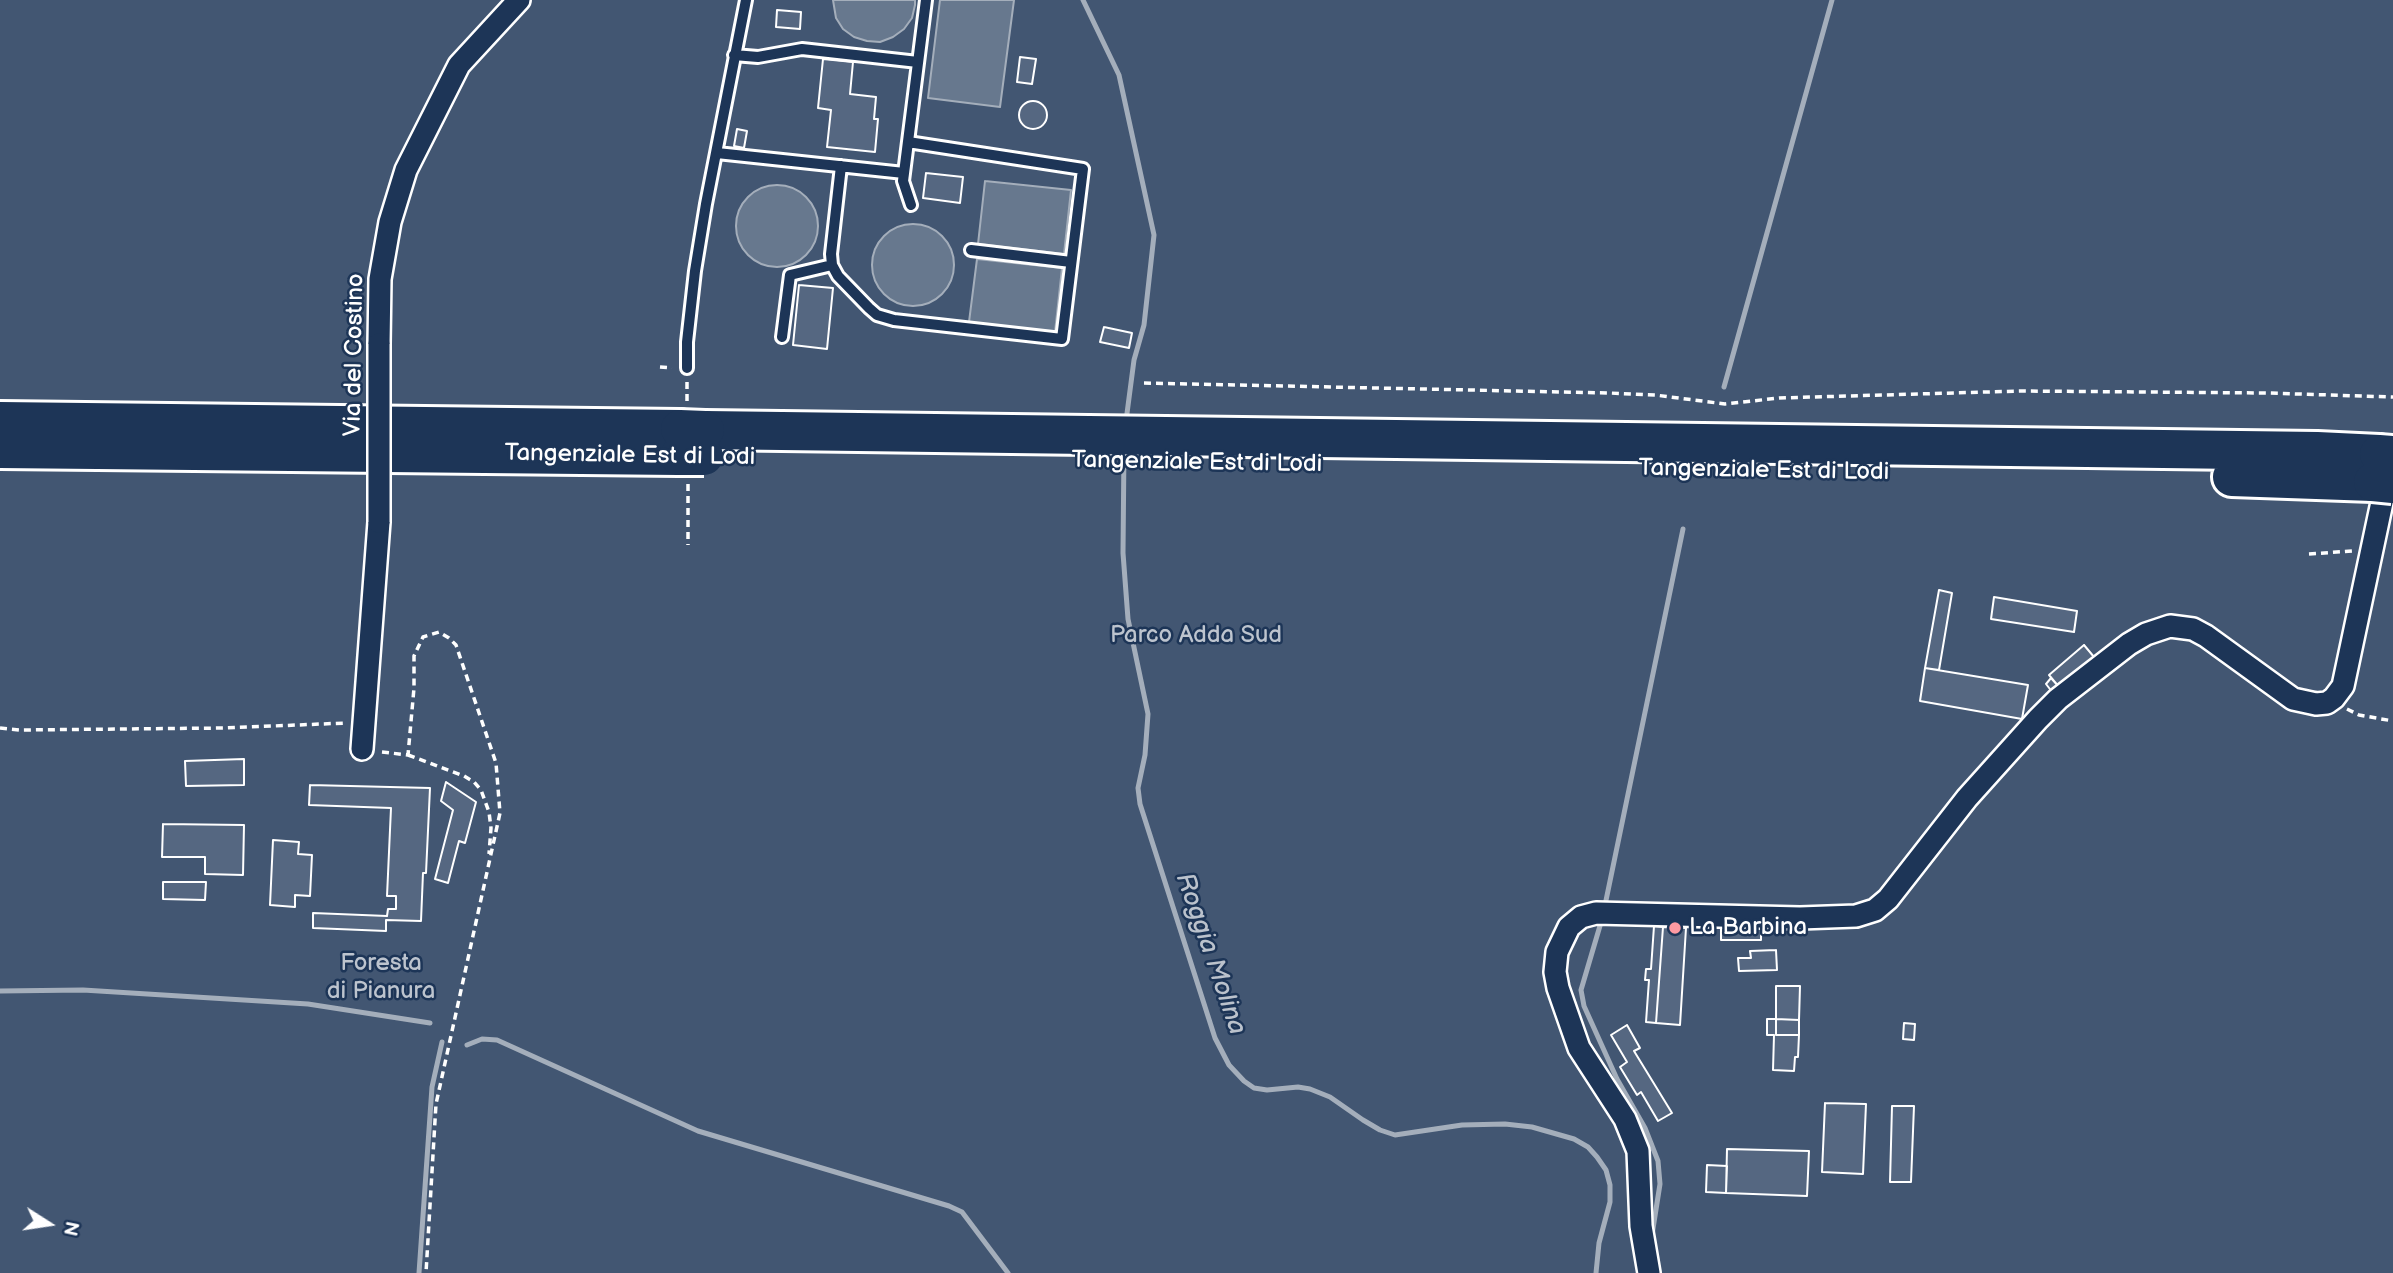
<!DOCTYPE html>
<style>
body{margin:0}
#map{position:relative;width:2393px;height:1273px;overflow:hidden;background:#263d5e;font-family:"Balsamiq Sans",sans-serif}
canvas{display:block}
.north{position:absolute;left:14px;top:1189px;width:70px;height:70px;-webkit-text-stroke:5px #1d3557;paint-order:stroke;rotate:102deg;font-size:19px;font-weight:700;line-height:28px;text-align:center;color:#fff}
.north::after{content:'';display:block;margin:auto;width:24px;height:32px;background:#fff;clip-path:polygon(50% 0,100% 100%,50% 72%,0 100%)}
</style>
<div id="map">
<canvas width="2393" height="1273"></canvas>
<div class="north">N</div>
</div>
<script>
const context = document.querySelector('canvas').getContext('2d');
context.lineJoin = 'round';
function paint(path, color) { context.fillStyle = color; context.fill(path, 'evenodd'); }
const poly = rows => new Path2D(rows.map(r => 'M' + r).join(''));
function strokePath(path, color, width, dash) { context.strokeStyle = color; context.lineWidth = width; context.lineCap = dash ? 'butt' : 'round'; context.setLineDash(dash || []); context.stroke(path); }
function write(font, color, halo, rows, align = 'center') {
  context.font = font + ' "Balsamiq Sans",sans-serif'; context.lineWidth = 5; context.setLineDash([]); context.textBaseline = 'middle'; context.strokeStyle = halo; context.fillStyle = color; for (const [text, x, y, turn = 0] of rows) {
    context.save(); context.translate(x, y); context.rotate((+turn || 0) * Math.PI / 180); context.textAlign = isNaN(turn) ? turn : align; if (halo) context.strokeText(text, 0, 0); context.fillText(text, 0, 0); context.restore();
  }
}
const green = poly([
 [0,0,2393,0,2393,1273,0,1273]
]);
const water = poly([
 [833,0,915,0,915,5,912,18,904,29,893,37,880,42,867,41,854,37,843,29,836,18,833,0],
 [940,0,1014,0,1000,107,928,98,940,0],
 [985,181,1071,190,1064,254,978,244,985,181],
 '736 226a41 41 0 1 1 82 0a41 41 0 1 1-82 0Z',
 '872 265a41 41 0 1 1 82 0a41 41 0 1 1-82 0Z',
 [977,259,1062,268,1055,332,969,322,977,259]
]);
const stream = poly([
 [1083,0,1119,75,1154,235,1144,325,1134,360,1126,421],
 [1724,387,1832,0],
 [1124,448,1123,553,1128,619,1148,714,1145,755,1138,788,1140,804,1215,1038,1229,1065,1244,1081,1254,1088,1267,1090,1298,1087,1310,1089,1330,1097,1363,1120,1380,1130,1395,1135,1462,1125,1505,1124,1532,1127,1574,1139,1588,1147,1597,1157,1606,1170,1610,1185,1610,1202,1599,1243,1596,1273],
 [1604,910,1683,529],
 [1602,919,1581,990,1584,1006,1617,1079,1645,1128,1658,1161,1660,1184,1652,1235],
 [0,991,83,990,308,1004,430,1023],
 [467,1045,482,1039,497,1040,698,1131,949,1206,962,1212,1008,1273],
 [419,1273,432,1087,442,1042]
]);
const building = poly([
 [777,10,801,12,800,29,776,27,777,10],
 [1020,57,1036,59,1032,84,1017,82,1020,57],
 [823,59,853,62,850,94,876,97,874,119,878,119,875,152,827,147,831,110,818,108,823,59],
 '1019 115a14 14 0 1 1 28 0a14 14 0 1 1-28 0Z',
 [737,129,747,131,744,148,734,146,737,129],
 [926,173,963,177,960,203,923,198,926,173],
 [799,285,833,288,827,349,793,345,799,285],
 [1104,327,1132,333,1129,348,1100,342,1104,327],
 [1939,590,1952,593,1939,670,1925,668,1939,590],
 [1994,597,2077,611,2074,632,1991,619,1994,597],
 [2084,645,2094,657,2059,687,2049,675,2084,645],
 [1925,668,2028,685,2022,719,1920,701,1925,668],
 [2051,678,2059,687,2053,693,2046,684,2051,678],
 [244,759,244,785,186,786,185,761,244,759],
 [446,782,476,802,465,843,459,841,448,883,435,879,453,810,441,801,446,782],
 [310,785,430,788,426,873,423,873,421,921,386,920,386,931,313,928,313,913,387,916,388,909,396,909,396,896,387,896,391,808,309,805,310,785],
 [163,824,244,825,243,875,205,874,205,857,162,857,163,824],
 [273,840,299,842,298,854,312,855,310,896,295,895,295,907,270,905,273,840],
 [163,882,206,882,205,900,163,899,163,882],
 [1721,923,1761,923,1761,940,1721,940,1721,923],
 [1654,926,1663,927,1656,1023,1646,1022,1649,980,1645,980,1646,969,1651,969,1654,926],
 [1663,927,1686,928,1680,1025,1656,1023,1663,927],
 [1776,950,1777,970,1739,971,1738,958,1751,958,1750,951,1776,950],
 [1776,986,1800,986,1799,1020,1776,1019,1776,986],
 [1767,1019,1776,1019,1776,1035,1799,1035,1798,1057,1795,1057,1794,1071,1773,1070,1774,1035,1767,1035,1767,1019],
 [1776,1019,1799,1020,1799,1035,1776,1035,1776,1019],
 [1904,1023,1915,1024,1914,1040,1903,1039,1904,1023],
 [1627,1025,1640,1048,1634,1051,1672,1113,1658,1121,1641,1092,1637,1095,1620,1067,1627,1062,1611,1035,1627,1025],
 [1825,1103,1866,1104,1863,1174,1822,1172,1825,1103],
 [1892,1106,1914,1106,1911,1182,1890,1182,1892,1106],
 [1727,1149,1809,1151,1807,1196,1726,1193,1727,1149],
 [1707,1165,1727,1166,1726,1193,1706,1192,1707,1165]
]);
const path = poly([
 [660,367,672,368],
 [687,382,687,402],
 [1144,383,1609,393,1655,395,1725,404,1779,398,2021,391,2267,393,2393,397],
 [688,484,688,545],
 [2309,554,2352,551],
 [2347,709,2359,715,2393,721],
 [0,728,20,730,224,728,346,723],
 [382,752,408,755,414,688,414,656,423,637,439,632,449,638,456,645,496,763,500,813,436,1104,426,1273],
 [408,755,464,776,474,782,481,790,489,812,491,828,489,854]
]);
const lane = poly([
 [734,55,758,57,802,49,918,62],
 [717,153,904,173],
 [841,166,831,254,832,265,838,276,869,308,877,315,894,320,1062,339,1083,169,908,142],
 [911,205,903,181,926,0],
 [971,250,1071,262],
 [782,337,790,275,832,265],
 [687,368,687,342,695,271,706,204,746,0]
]);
const street = poly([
 [379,344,380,279,390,222,406,170,459,65,519,0],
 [362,749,379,522],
 [1649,1273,1641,1226,1638,1151,1625,1119,1579,1048,1558,988,1555,972,1557,952,1569,927,1581,917,1596,913,1800,918,1856,916,1875,910,1888,899,1967,798,2038,719,2058,699,2129,644,2146,634,2170,626,2193,629,2206,636,2293,699,2316,704,2327,703,2334,698,2343,686,2388,474]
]);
const highway = poly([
 [0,421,680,429],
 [705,430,2317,451,2379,454],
 [0,449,679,456],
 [2232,477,2373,482]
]);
const streetBridge = poly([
 [379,522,379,344]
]);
const highwayBridge = poly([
 [680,429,705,430],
 [2379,454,2393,455],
 [679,456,704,456],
 [2373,482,2393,484]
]);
const markers = [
 [1675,928,7,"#ff9aa2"]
];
const streetNames = [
 ["Via del Costino",355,355,-89],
 ["Tangenziale Est di Lodi",630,456,1],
 ["Tangenziale Est di Lodi",1197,463,1],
 ["Tangenziale Est di Lodi",1764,471,1]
];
const parkNames = [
 ["Parco Adda Sud",1196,636],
 ["Foresta",381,964],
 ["di Pianura",381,992]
];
const poiNames = [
 ["La Barbina",1689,928]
];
const waterNames = [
 ["Roggia Molina",1210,954,71]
];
paint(green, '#425672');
paint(water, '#67788e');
strokePath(water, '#a4aebb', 2);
strokePath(stream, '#a4aebb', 5);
paint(building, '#556781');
strokePath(building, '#fff', 2);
strokePath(lane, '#fff', 16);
strokePath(street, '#fff', 26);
strokePath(highway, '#fff', 44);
strokePath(path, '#fff', 3.5, [7, 5]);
strokePath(lane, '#1d3557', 10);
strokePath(street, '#1d3557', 21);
strokePath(highway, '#1d3557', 38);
strokePath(streetBridge, '#fff', 26, []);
strokePath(highwayBridge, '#fff', 44, []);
strokePath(streetBridge, '#1d3557', 21);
strokePath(highwayBridge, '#1d3557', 38);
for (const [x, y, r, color] of markers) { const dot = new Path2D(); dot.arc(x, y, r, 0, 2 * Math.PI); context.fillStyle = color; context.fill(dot); strokePath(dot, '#1d3557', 2.5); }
write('24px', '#fff', '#1d3557', streetNames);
write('24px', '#bdc4ce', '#1d3557', parkNames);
write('24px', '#fff', '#1d3557', poiNames, 'left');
write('italic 26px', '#bbc2cc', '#1d3557', waterNames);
</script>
